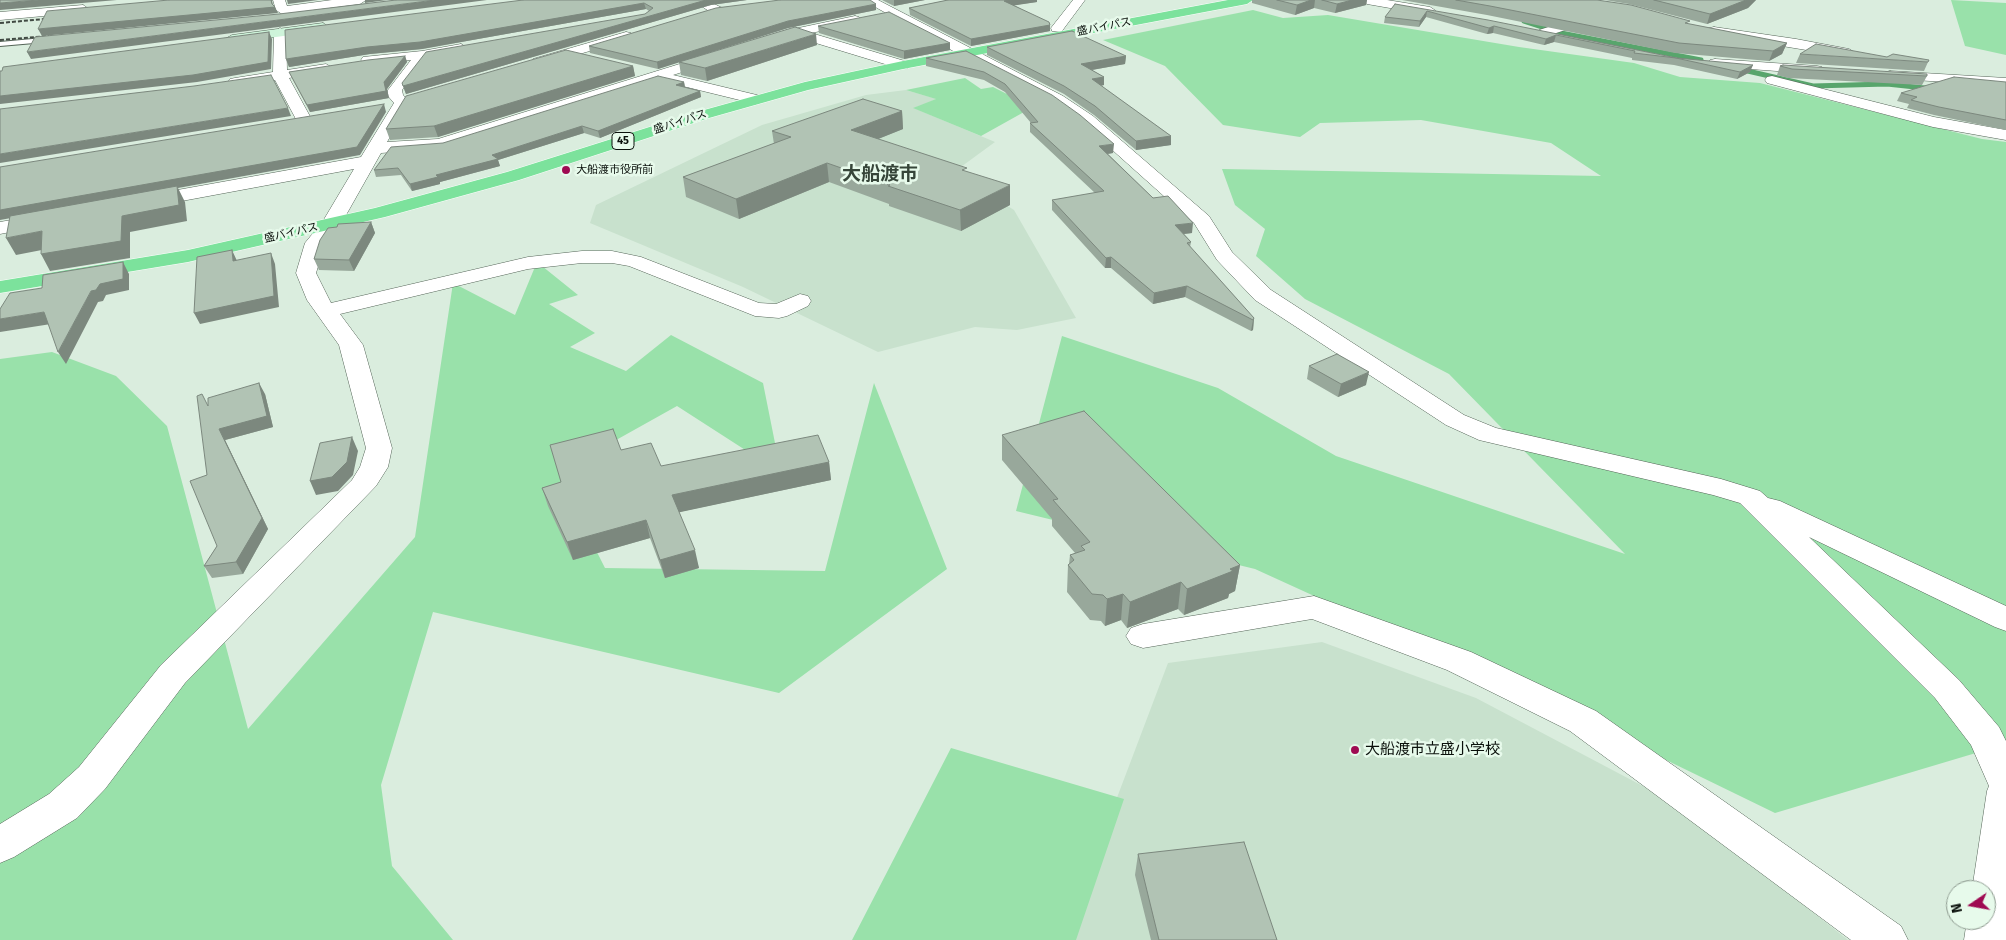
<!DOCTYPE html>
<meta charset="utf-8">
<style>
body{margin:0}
#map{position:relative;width:2006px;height:940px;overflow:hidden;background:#daedde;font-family:"Fira Sans",sans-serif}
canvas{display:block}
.north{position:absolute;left:1946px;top:880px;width:50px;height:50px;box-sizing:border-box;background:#e7faeb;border:1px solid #8f9c91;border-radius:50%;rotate:258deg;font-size:14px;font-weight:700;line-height:20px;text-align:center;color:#0a100b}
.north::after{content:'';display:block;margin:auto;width:18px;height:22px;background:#9f0a52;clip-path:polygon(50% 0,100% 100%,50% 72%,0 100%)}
</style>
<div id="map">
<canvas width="2006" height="940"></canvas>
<div class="north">N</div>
</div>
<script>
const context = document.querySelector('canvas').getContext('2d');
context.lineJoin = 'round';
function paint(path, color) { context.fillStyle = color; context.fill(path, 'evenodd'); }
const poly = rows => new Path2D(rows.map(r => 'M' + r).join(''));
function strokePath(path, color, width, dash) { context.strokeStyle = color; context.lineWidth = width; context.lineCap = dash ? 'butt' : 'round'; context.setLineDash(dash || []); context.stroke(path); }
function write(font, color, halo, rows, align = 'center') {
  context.font = font + ' "Fira Sans","Noto Sans JP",sans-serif'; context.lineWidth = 5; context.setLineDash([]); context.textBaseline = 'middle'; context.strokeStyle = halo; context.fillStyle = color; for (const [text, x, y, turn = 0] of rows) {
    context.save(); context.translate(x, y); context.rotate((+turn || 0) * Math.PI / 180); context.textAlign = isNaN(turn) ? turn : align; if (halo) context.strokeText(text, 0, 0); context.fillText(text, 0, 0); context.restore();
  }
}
const built = poly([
 [906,90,937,99,914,108,995,142,954,172,1014,210,1076,318,1017,330,975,327,878,352,743,287,590,223,596,205,762,125,866,95],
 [1322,642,1476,698,1673,802,1848,940,1051,940,1107,824,1168,663]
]);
const green = poly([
 [1951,0,2006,3,2006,55,1965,46],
 [1253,10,1283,18,1328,15,1519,47,1634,63,1680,77,1760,83,1982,139,2006,142,2006,744,1775,813,1551,704,1255,569,1016,511,1062,336,1218,388,1336,456,1625,554,1449,374,1305,299,1256,256,1265,229,1235,205,1222,169,1601,176,1551,143,1421,120,1320,123,1300,137,1223,125,1165,66,1103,40],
 [965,78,981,89,993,87,1033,107,981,136,913,108,936,99,906,90],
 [537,262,578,295,549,304,595,333,570,347,626,371,671,335,763,383,781,473,677,406,609,444,568,495,605,568,825,571,874,383,947,569,779,693,433,612,381,785,392,866,453,940,0,940,0,359,52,352,116,376,167,426,248,729,415,537,453,283,515,315],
 [951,748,1124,799,1076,940,852,940]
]);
const stream = poly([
 [1524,21,1561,33,1701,60],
 [1739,69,1813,86,1887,84,1934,89]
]);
const service = poly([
 [54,37,57,37,57,41,0,46,0,42,54,37]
]);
const minor = poly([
 [273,0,285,0,287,6,332,0,366,0,360,4,282,14,276,10,273,0],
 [692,0,707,0,720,7,755,17,757,20,751,24,712,13,692,0],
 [863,0,878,0,1063,96,1093,116,1209,216,1232,252,1271,290,1464,415,1496,428,1721,479,1760,491,1768,498,1780,501,2006,606,2006,631,1995,627,1809,537,1959,680,1999,727,2006,741,2006,940,1964,940,1967,920,1986,920,1986,890,1972,890,1987,791,1989,786,1971,745,1935,698,1740,503,1713,495,1479,440,1446,425,1255,300,1217,260,1194,223,1081,122,1053,102,962,56,863,0],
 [1073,0,1085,0,1062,31,1052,31,1051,28,1073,0],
 [1361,0,1387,0,1430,7,1436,11,1430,15,1367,4,1361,0],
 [83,5,89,9,87,12,0,20,0,12,83,5],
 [1592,13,1598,17,1596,20,1544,37,1538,33,1539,30,1592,13],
 [855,16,859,17,861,20,859,23,811,33,908,62,910,65,908,68,898,68,796,37,768,45,761,41,763,38,789,30,855,16],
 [1714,27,1796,39,1849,49,1856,53,1849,57,1709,34,1708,31,1709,28,1714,27],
 [280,28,286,32,287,70,326,64,333,68,326,72,289,78,312,120,310,123,298,123,275,80,235,86,230,85,228,82,230,79,235,78,273,72,274,32,280,28],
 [626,32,631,33,633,36,631,39,538,66,531,62,533,59,626,32],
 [461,44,468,48,466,51,427,58,402,90,403,95,410,102,387,142,438,139,715,53,720,54,722,57,720,60,673,75,761,96,764,99,761,102,756,104,658,80,445,148,381,153,341,224,325,244,316,273,331,303,528,257,582,251,612,251,641,257,759,303,776,304,800,294,808,296,811,301,808,306,787,316,779,318,755,316,629,266,612,263,582,263,528,269,340,314,363,345,392,448,388,467,376,486,185,683,105,789,77,818,14,857,0,863,0,824,49,794,79,767,161,665,352,480,360,467,366,448,339,345,307,300,296,273,305,243,323,221,354,169,144,208,137,206,135,202,137,198,144,196,361,157,394,103,388,96,388,90,411,60,368,64,363,63,361,60,363,57,422,51,461,44],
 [1715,59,1817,66,1822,67,1824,70,1822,73,1817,74,1710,66,1708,63,1710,60,1715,59],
 [1890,71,2006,78,2006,86,1885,78,1883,75,1885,72,1890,71],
 [1772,76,1934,117,2006,130,2006,140,1933,127,1767,83,1765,80,1767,77,1772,76],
 [45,214,52,216,55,220,52,224,0,234,0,222,45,214],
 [1314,596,1471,652,1596,711,1901,926,1908,940,1851,940,1570,731,1447,670,1312,619,1143,648,1131,644,1126,636,1131,628,1143,624,1314,596]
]);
const secondary = poly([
 [323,23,329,27,327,30,232,43,225,39,232,35,323,23]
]);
const trunk = poly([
 [1228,0,1253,0,1247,4,903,69,808,90,709,118,519,180,385,217,188,262,0,293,0,281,188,250,375,208,507,172,697,112,805,82,903,61,1228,0]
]);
const rail = poly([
 [0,23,56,18],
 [0,40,49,36]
]);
const wall = poly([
 [523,0,747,0,711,5,406,94,402,83,645,14,649,11,646,9,422,49,370,54,289,67,286,59],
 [882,0,925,0,894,6],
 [948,0,1037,0,1037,2,1014,5,1050,25,1050,31,971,46,910,15,909,8],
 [1252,0,1367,0,1366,5,1335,13,1314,8,1295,15,1252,3],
 [1402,0,1587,0,1689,24,1787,43,1782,54,1769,61,1675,53,1487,15],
 [1605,0,1756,0,1748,8,1707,24,1629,4],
 [876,4,876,10,788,28,695,57,817,45,707,81,681,75,679,62,658,69,590,53,589,46],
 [1395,4,1677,58,1750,72,1737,79,1674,65,1632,60,1632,58,1554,42,1544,45,1493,33,1487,34,1426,17,1419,27,1384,23,1385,17],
 [818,26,950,43,950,50,904,59,819,33],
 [987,47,1126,56,1125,64,1092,70,1104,77,1104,85,1101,86,1171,136,1171,145,1136,150,1094,115,1064,94,987,55],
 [966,51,1113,153,1108,154,1153,198,1192,233,1184,234,1191,242,1190,247,1254,318,1253,330,1251,331,1185,297,1153,304,1111,268,1105,268,1052,210,1052,200,1095,193,1030,132,1030,123,1031,123,1005,92,984,80,926,66,926,58],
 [1800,54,1928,62,1924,71,1796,63],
 [405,56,407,62,387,89,389,98,310,112,292,78,289,72],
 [633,66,635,76,438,137,390,140,386,129],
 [1780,66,1927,76,1922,85,1788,78,1777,75],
 [684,82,685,87,700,91,701,97,600,138,584,133,498,160,500,166,440,182,440,184,412,191,401,175,376,177,374,170,443,143],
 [2006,82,2006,130,1934,115,1907,108,1909,104,1897,101,1901,93],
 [902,111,903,129,878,139,967,172,1010,205,961,231,889,206,889,204,829,182,739,219,686,197,683,177,774,144,772,131],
 [371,222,375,233,354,271,319,270,314,259,337,227],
 [1309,366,1366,385,1338,397,1307,379],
 [265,394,273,427,225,440,268,529,243,574,212,578,204,566,217,546,207,475,208,405],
 [1002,435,1240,565,1235,591,1229,594,1228,598,1184,615,1178,609,1127,628,1121,620,1105,626,1101,621,1090,620,1067,592,1068,565,1069,564,1070,555,1075,553,1052,526,1052,519,1002,460],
 [829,462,831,480,679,512,699,568,665,578,650,538,573,560,548,506,542,488,561,482,661,466],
 [1138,854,1277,940,1151,940,1135,875]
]);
const shadedWall = poly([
 [39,0,117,0,0,10,0,3],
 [271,0,272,0,273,7,275,7,278,13,42,36,38,29],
 [287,0,318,0,288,4],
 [365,0,387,0,365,3],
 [435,0,487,0,31,59,27,52],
 [706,0,747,0,711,5,406,94,403,86],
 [894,0,925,0,894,6],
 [1008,0,1037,0,1037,2,1004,7,1004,1],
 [1311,0,1315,0,1314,8,1295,15,1297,5],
 [1352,0,1367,0,1366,5,1335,13,1337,4],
 [1746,0,1756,0,1748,8,1707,24,1710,14],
 [644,3,646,9,422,49,370,54,289,67,286,59],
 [876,4,876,10,788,28,658,69,657,62,788,21],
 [1427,11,1426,17,1419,27,1420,21],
 [1050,25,1050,31,971,46,971,39],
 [1494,26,1493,33,1487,34,1489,28],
 [269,32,272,39,271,69,197,82,0,104,0,96],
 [816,34,817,45,707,81,705,68],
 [1556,35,1554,42,1544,45,1546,39],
 [950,43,950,50,904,59,904,51],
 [1787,43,1782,54,1769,61,1773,51],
 [405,56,407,62,387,89,389,98,310,112,307,105,384,82],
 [1126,56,1125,64,1080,72,1081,64],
 [1753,65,1750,72,1737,79,1740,72],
 [633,66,635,76,438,137,434,126],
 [1104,77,1104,85,1092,87,1092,79],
 [684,82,685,88,676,85],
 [700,91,701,97,600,138,598,131],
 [384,104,386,112,360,155,178,188,185,202,187,221,130,232,130,258,50,271,41,254,122,216,178,188,0,220,0,210],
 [288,108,291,116,0,163,0,154],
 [902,111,903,129,853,149,851,130],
 [582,126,584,133,498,160,500,166,440,182,440,184,412,191,410,184,492,155],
 [1171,136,1171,145,1136,150,1136,141],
 [1114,144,1113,153,1099,155,1099,146],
 [827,163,829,182,739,219,736,199],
 [1010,185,1010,205,961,231,960,210],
 [371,222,375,233,354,271,349,260],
 [1193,223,1192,233,1174,235,1175,225],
 [42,231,52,248,16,255,6,238],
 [232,250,237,261,233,261],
 [271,253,275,264,279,307,200,324,194,313],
 [1111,257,1111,268,1105,268,1106,258],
 [123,262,129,274,129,290,106,295,103,301,98,302,66,364,58,352,91,291],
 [1187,286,1185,297,1153,304,1154,293],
 [44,312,51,324,0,332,0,319],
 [1254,318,1253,330,1251,331,1253,320],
 [1369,372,1366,385,1338,397,1341,384],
 [259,383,265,394,273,427,225,440,268,529,243,574,236,562,219,429],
 [352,437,358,451,353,475,338,491,316,495,310,481],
 [829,462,831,480,676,513,672,495],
 [646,520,650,538,573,560,567,542],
 [695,550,699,568,665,578,660,560],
 [1240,565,1235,591,1229,594,1228,598,1184,615,1187,589,1230,569],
 [1181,582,1178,609,1127,628,1130,602],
 [1123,594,1121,620,1105,626,1107,599]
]);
const building = poly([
 [0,0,39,0,0,3,0,0],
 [169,0,271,0,272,4,275,7,38,29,47,11,169,0],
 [396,0,435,0,27,52,35,37,279,14,396,0],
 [523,0,706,0,403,86,402,83,426,52,645,14,653,8,644,3,420,42,367,47,286,59,285,30,523,0],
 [780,0,870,0,876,4,788,21,657,62,589,46,716,8,780,0],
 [948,0,1008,0,1004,1,1049,22,1050,25,971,39,909,8,948,0],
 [1277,0,1311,0,1297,5,1277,0],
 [1322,0,1352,0,1337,4,1322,0],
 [1456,0,1597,0,1631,5,1690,21,1685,23,1787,43,1773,51,1679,43,1490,6,1456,0],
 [1654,0,1746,0,1710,14,1654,0],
 [1395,4,1488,20,1677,58,1753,65,1740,72,1676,58,1634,53,1635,51,1556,35,1546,39,1494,26,1489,28,1427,11,1420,21,1385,17,1395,4],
 [889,12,950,43,904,51,818,26,889,12],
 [795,27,816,34,705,68,679,62,795,27],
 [1072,31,1126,56,1081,64,1104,77,1092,79,1171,136,1136,141,1095,106,1064,86,987,47,1072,31],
 [269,32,268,62,193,75,0,96,0,71,2,71,3,67,269,32],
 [1816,44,1887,57,1893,54,1929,60,1928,62,1800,54,1816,44],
 [566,50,633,66,434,126,386,129,406,96,566,50],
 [966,51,1052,95,1080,115,1114,144,1099,146,1153,198,1168,196,1193,223,1175,225,1191,242,1187,243,1254,318,1253,320,1187,286,1154,293,1111,257,1106,258,1052,200,1104,191,1030,123,1038,122,1005,84,984,72,926,58,966,51],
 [405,56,384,82,386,91,307,105,289,72,368,60,405,56],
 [1783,65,1927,74,1927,76,1792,69,1780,66,1783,65],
 [271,75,288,108,0,154,0,109,194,86,271,75],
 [658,76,684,82,676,85,700,91,598,131,582,126,492,155,498,159,436,175,438,177,410,184,398,168,374,170,391,147,443,143,658,76],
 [1954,77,2006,82,2006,120,1939,107,1911,100,1917,97,1901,93,1954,77],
 [863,99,902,111,851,130,967,168,962,170,1010,185,960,210,888,186,890,185,827,163,736,199,683,177,791,137,772,131,863,99],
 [384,104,357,147,0,210,0,167,384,104],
 [177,186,179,205,122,216,121,241,41,254,42,231,6,238,10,216,177,186],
 [371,222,349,260,314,259,320,240,328,228,337,227,338,224,371,222],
 [232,250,233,261,271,253,274,296,194,313,197,257,232,250],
 [123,262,123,279,100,284,96,290,91,291,58,352,44,312,0,319,0,309,10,293,42,288,43,275,123,262],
 [1337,354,1369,372,1341,384,1309,366,1337,354],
 [259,383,267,416,219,429,262,518,236,562,204,566,217,546,190,481,207,475,197,396,202,394,208,406,208,398,259,383],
 [1084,411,1240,565,1230,569,1233,571,1187,589,1181,582,1130,602,1123,594,1107,599,1103,595,1092,594,1068,565,1074,560,1070,555,1085,550,1081,546,1090,542,1053,500,1058,499,1002,435,1084,411],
 [613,429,621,450,651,443,661,466,818,435,829,462,672,495,695,550,660,560,646,520,567,542,542,488,561,482,550,445,613,429],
 [352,437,347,462,332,477,310,481,320,443,352,437],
 [1244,842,1277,940,1159,940,1138,854,1244,842]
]);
const markers = [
 [566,170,5,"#9f0a52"],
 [1355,750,5,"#9f0a52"]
];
const farStreetnames = [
 ["盛バイパス",1104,27,-11],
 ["盛バイパス",680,122,-18],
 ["盛バイパス",291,233,-13]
];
const shields = [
 [623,141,22]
];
const shieldNames = [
 ["45",623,141]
];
const farPoinames = [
 ["大船渡市役所前",576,170]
];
const nearPoinames = [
 ["大船渡市立盛小学校",1365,750]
];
const farTownnames = [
 ["大船渡市",880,175]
];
paint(built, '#c8e1cd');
paint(green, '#99e1aa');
strokePath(stream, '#58a56c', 5);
strokePath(service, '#556558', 2);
strokePath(minor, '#556558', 1);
strokePath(secondary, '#556558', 1);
strokePath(trunk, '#fff', 1);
paint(service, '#fff');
paint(minor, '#fff');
paint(secondary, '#cef4da');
paint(trunk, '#7ce29c');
strokePath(rail, '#404942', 2, [4, 2]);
paint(wall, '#98a89b');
paint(shadedWall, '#7c887e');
paint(building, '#b1c3b4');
strokePath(building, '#7c887e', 1);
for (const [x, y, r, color] of markers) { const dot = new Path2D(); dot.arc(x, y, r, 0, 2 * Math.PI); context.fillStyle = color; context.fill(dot); strokePath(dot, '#e7faeb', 2); }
write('11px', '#0a100b', '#e7faeb', farStreetnames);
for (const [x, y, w] of shields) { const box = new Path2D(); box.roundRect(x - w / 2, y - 8.5, w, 17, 4); context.fillStyle = '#e7faeb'; context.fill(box); strokePath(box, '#0a100b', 1); }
write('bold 11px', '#0a100b', null, shieldNames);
write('11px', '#0a100b', '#e7faeb', farPoinames, 'left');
write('15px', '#0a100b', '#e7faeb', nearPoinames, 'left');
write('bold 19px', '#364539', '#e7faeb', farTownnames);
</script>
